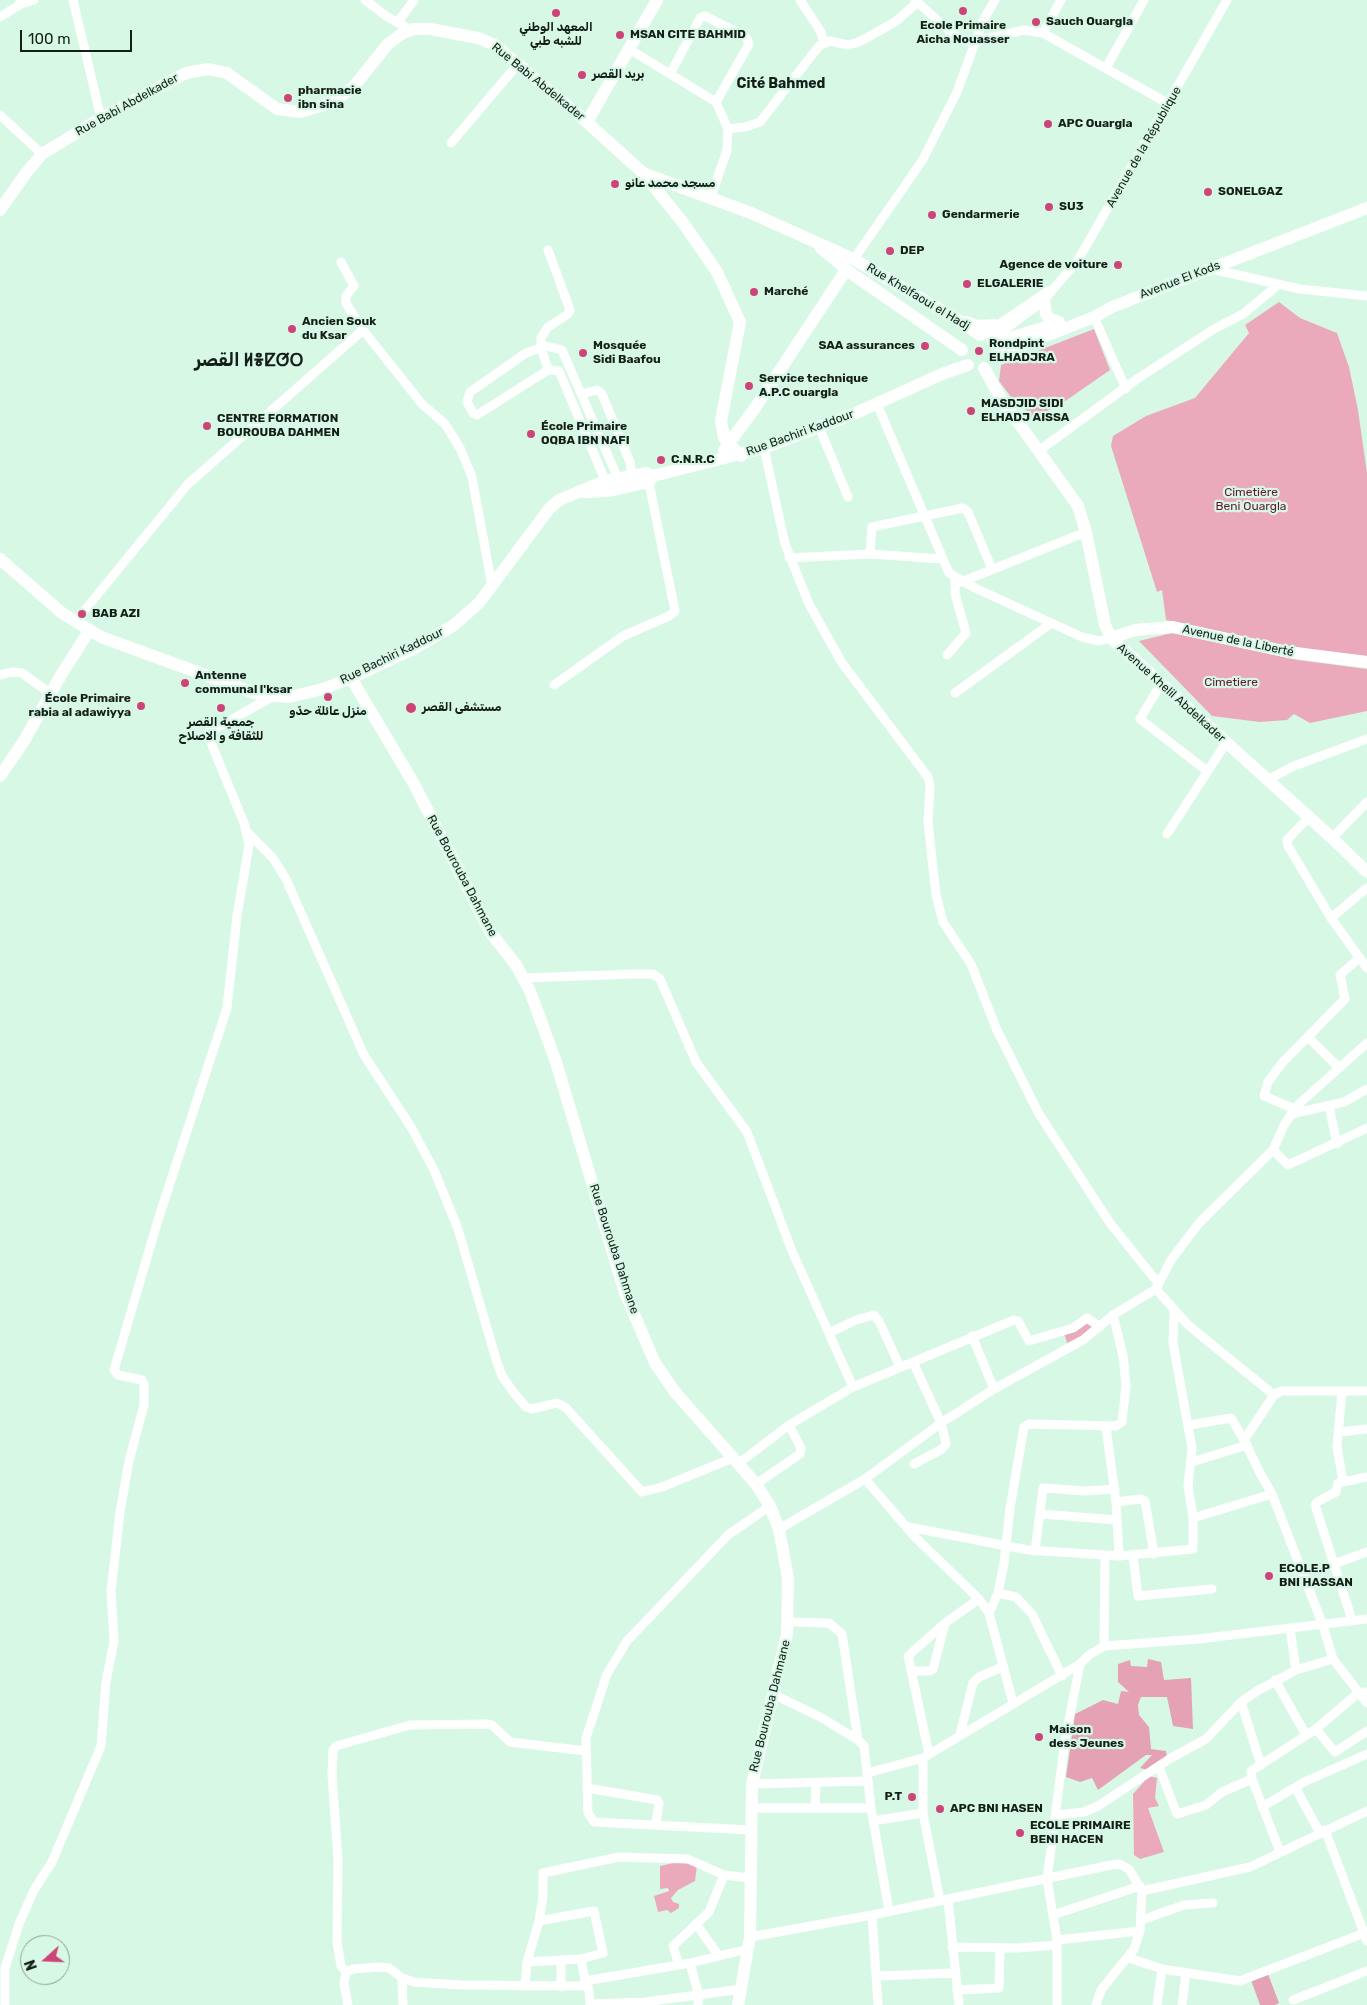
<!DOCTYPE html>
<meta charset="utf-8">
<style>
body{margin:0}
#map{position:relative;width:1367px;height:2005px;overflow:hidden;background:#d8f8e6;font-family:Rubik,sans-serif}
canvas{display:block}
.north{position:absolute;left:20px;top:1935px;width:50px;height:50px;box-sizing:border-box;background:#d8f8e6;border:1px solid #8aa194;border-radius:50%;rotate:250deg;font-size:14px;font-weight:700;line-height:20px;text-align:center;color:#141f19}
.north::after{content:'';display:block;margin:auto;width:18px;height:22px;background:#cf4478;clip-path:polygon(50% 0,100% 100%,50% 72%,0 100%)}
.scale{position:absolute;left:20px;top:30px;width:112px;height:22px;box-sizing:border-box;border:2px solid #141f19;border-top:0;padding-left:6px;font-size:15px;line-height:18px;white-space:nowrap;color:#141f19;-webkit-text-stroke:4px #d8f8e6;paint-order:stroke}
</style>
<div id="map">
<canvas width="1367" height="2005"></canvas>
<div class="north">N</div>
<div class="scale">100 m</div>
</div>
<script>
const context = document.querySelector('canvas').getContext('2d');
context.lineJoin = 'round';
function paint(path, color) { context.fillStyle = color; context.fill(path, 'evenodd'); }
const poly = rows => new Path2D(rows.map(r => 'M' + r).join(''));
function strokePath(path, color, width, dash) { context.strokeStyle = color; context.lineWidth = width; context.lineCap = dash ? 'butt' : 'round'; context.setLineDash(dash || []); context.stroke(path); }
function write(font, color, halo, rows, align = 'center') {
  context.font = font + ' Rubik,Vazirmatn,"Noto Sans Tifinagh",sans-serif'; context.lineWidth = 4.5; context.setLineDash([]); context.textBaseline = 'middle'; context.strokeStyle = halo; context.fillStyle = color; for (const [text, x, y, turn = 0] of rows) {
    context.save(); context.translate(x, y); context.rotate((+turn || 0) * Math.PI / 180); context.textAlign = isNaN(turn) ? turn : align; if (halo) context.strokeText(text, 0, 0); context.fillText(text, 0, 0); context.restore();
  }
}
const green = poly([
 [1279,302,1300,318,1337,333,1349,367,1358,410,1367,473,1367,656,1301,649,1166,620,1162,590,1157,592,1111,446,1113,436,1146,416,1195,398,1249,333,1245,325],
 [1094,329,1110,370,1061,404,1029,420,1028,412,1011,397,999,381,1001,365],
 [1172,633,1298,660,1367,669,1367,711,1310,723,1294,714,1287,720,1260,722,1212,716,1139,641],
 [1085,1321,1093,1326,1090,1332,1067,1343,1064,1333],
 [1149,1776,1157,1778,1155,1798,1159,1806,1148,1808,1164,1852,1140,1859,1134,1855,1133,1794],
 [678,1862,697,1865,695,1881,678,1890,671,1898,673,1902,679,1904,679,1908,671,1913,667,1910,658,1912,654,1896,669,1891,668,1888,660,1889,660,1866]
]);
const forest = poly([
 [1148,1659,1161,1662,1164,1680,1191,1678,1193,1729,1173,1726,1167,1697,1141,1697,1138,1705,1139,1715,1149,1727,1151,1749,1166,1751,1167,1758,1148,1770,1140,1768,1152,1755,1146,1755,1098,1790,1092,1778,1080,1782,1066,1777,1075,1714,1103,1700,1118,1704,1121,1691,1129,1692,1118,1682,1118,1664,1130,1660,1131,1666,1147,1667],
 [1268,1974,1279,2003,1275,2005,1260,2005,1251,1980]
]);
const street = poly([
 [73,0,101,118],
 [365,0,386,16,411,30],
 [800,0,821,32,824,43],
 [915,0,954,35,966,41,975,41,1024,30,1043,33,1169,104],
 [20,1,21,4,34,0],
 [0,17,21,4],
 [398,22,414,0],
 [1043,33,1061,0],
 [629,49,716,102,728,129,727,150,711,197],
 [1106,68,1144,0],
 [670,74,700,18,705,16,746,37,749,44,716,102],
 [0,115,42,154],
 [728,129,745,127,760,122,819,46,830,41,848,45,859,42,895,22,918,2],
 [451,143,518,64],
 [548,250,570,310,568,314,548,327,541,338,541,347,548,370],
 [854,259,922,161,957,92,983,21,995,0],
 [341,262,354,286,346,296,346,303,363,330,422,404,445,424,460,448,472,477,492,586],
 [1211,269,1300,289,1367,296],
 [1094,317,1126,389],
 [983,335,1048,291],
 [991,340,1042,302,1078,260,1227,0],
 [582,394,597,390,602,394,630,462,632,476],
 [877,404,949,573,975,588,1082,637,1099,641,1111,638],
 [819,427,848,497],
 [764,448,785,544,809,604,842,663,928,777,930,785,928,822,936,895,943,922,971,964,996,1028,1039,1114,1110,1223,1158,1283],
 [1040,450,1137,379,1214,329,1243,314,1278,285],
 [607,485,559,371,548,370,477,415,473,413,467,402,470,392,526,353,546,346,562,350,620,483],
 [870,554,872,527,963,508,968,512,992,569],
 [789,558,870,554,942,559],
 [961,582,1086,532],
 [75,622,188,484,363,330],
 [947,655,966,633,955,594,955,578],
 [0,675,12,672,22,673,51,694],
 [1161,684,1140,719,1207,771],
 [554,685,623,636,669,616,675,611,648,478],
 [955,693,1050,624],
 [1267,780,1294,766,1367,739],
 [1309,817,1287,840,1288,846,1331,918,1367,968],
 [247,832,273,858,286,879,364,1055,411,1127,434,1170,458,1229,496,1359,502,1376,514,1393,526,1407,532,1409,557,1403,566,1408,642,1492,662,1487,733,1458],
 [1167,834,1226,743],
 [1332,838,1367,802],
 [1331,918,1367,888],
 [524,978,634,974,653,974,660,979,696,1062,747,1132,792,1251,853,1387],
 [1308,1037,1338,1067],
 [1329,1106,1337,1144],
 [1295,1109,1264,1096,1268,1082,1282,1063,1345,999,1340,975,1359,958],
 [1291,1114,1344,1102,1367,1089],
 [1273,1150,1288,1165,1367,1128],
 [1156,1289,1171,1260,1199,1223,1273,1150,1284,1125,1300,1103,1367,1043],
 [829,1333,856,1320,874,1315,879,1321,900,1367],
 [972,1336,994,1389],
 [913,1362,941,1423,946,1444,942,1449,914,1464],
 [1367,1391,1281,1391,1274,1395,1244,1440,1260,1473,1272,1494,1322,1623,1333,1659,1367,1703],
 [1342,1392,1337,1447,1343,1481],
 [1189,1425,1231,1418,1244,1440],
 [1106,1427,1116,1502,1119,1556],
 [1339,1432,1367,1429],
 [1192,1462,1247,1445],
 [738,1464,789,1425,853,1387,1014,1320,1018,1321,1029,1341,1073,1328,1087,1318,1100,1327],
 [865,1479,915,1537,979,1599,989,1613,1013,1703],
 [756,1484,800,1454,801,1448,789,1425],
 [1116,1502,1141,1499,1145,1501,1154,1554],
 [1041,1514,1117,1520],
 [1193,1518,1272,1494],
 [909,1527,1028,1550,1119,1556,1193,1549,1193,1518,1188,1486,1192,1448,1173,1343,1174,1312],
 [779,1529,865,1479,941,1423,994,1389,1083,1340,1113,1315,1156,1289,1188,1325,1274,1395],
 [1035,1551,1043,1488,1086,1491,1115,1489],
 [1133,1556,1138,1596,1212,1589],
 [1334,1564,1367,1552],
 [998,1593,1016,1597,1032,1614,1062,1676],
 [989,1613,998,1593,1004,1563,1010,1508,1024,1427,1029,1424,1116,1426,1122,1422,1126,1385,1123,1356,1113,1315],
 [1352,1620,1315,1505,1317,1502,1336,1492,1338,1483,1367,1477],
 [788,1622,829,1623,842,1634,858,1740],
 [1290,1628,1296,1670],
 [1104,1646,1105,1556],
 [911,1671,930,1671,933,1669,945,1623],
 [1275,1680,1306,1735],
 [775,1695,822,1718,858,1740,864,1746,871,1808,889,1911],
 [1241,1702,1261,1765],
 [1316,1729,1335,1752,1367,1731],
 [960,1734,973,1683,979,1677,1002,1667],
 [929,1754,908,1656,945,1623,979,1599],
 [1159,1767,1177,1814,1206,1805,1222,1792,1252,1779],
 [867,1773,923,1758],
 [752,1784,868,1781],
 [587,1788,657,1800,659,1803,656,1823],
 [1296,1789,1320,1833],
 [1262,1807,1304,1782,1367,1754],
 [750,1808,871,1808],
 [815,1808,816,1783],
 [1056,1815,1084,1812,1098,1806,1171,1758,1206,1739,1241,1702,1257,1691,1296,1670,1333,1659],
 [873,1821,923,1813],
 [751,1830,594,1822,588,1813,586,1738,607,1674,627,1641,728,1535,770,1506],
 [1325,1830,1367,1941],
 [1280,1852,1252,1779,1251,1771,1316,1729,1358,1693,1367,1692],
 [948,1900,959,2005],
 [940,1901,923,1813,923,1758,1080,1664],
 [872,1915,878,2005],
 [1053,1915,1140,1886],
 [1142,1920,1184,1905,1213,1903],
 [696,1924,719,1956],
 [750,1937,872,1915,1111,1865,1119,1864,1129,1869,1142,1891,1250,1867,1367,1811],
 [1057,1940,1140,1931],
 [952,1947,1018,1948,1057,1945],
 [1129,1958,1162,1969,1240,1981,1367,1932],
 [581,1959,585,1981,589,1990,590,2005],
 [561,1960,561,1987],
 [527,1962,581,1959,603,1953,594,1911,539,1921],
 [690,1963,699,1996,698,2005],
 [679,1965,673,1946,709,1912,724,1875],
 [346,1972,341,1966,337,1942,338,1859,332,1775,333,1750,336,1746,410,1725,488,1724,492,1725,510,1742,586,1751],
 [877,1976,955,1973],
 [402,1978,403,2005],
 [585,1981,690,1963,748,1949],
 [525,1986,527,1962,539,1921,543,1897,543,1873,619,1857,652,1858,688,1859,724,1875,750,1878],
 [957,1990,999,1988,1000,1948],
 [1293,2000,1367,1971],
 [590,2004,645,2002,742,1989],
 [5,2005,5,1968,19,1924,34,1890,52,1862,101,1746,106,1682,114,1641,111,1591,120,1512,129,1461,144,1405,144,1384,142,1380,118,1375,114,1370,158,1220,227,1008,237,916,249,845,244,823,209,738,209,732,272,697],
 [348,2005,344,1983,346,1972,353,1969,378,1967,389,1968,402,1978,414,1982,462,1985,588,1986],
 [1057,2005,1057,1940,1047,1879,1065,1740,1080,1664,1089,1655,1104,1646,1198,1639,1367,1619],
 [1096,2005,1101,1990,1134,1949,1140,1931,1142,1891],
 [1157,2005,1162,1969],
 [1182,2005,1186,1973]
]);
const secondary = poly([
 [587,122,657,0],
 [645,174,751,213,851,258],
 [0,210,26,173,42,154,101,118,186,73,208,69,227,73,277,109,300,112,324,105,343,95,355,85,388,44,403,33,414,29,430,29,478,38,495,45,580,116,643,173,684,224,717,272,740,322,721,421,724,438,741,456],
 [821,248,844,267],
 [855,260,958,320,980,335],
 [848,271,962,350],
 [1044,299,1046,314,1049,318,1059,322],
 [966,322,977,326,995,325],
 [993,343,1053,325],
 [995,356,1094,317,1112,307,1367,208],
 [984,368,1000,397,1078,506,1086,532,1105,625,1111,638,1332,838,1367,872],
 [724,450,755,408,846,270],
 [584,492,609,491,649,482,653,476,764,448,856,413,942,374,968,365],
 [0,559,62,613,101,637,246,690,261,695,289,697,323,689,351,678,415,648,454,625,479,603,549,509,559,500,605,481,647,473,653,476],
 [1111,638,1135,630,1173,627,1288,652,1367,662],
 [351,678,414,784,491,933,516,965,530,991,556,1062,625,1293,655,1363,675,1392,756,1484,770,1506,779,1529,788,1579,787,1634,752,1784,750,1937,738,2005],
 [0,776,24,741,61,675,89,631]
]);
const markers = [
 [963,11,5,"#cf4478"],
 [556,13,5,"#cf4478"],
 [1036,22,5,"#cf4478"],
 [620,35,5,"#cf4478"],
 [582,75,5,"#cf4478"],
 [288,98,5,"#cf4478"],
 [1048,124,5,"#cf4478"],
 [615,184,5,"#cf4478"],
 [1208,192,5,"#cf4478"],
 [1049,207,5,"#cf4478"],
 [932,215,5,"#cf4478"],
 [890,251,5,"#cf4478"],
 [1118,265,5,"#cf4478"],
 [967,284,5,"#cf4478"],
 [754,292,5,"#cf4478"],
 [292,329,5,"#cf4478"],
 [925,346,5,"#cf4478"],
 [979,351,5,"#cf4478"],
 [583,353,5,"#cf4478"],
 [749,386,5,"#cf4478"],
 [971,411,5,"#cf4478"],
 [207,426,5,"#cf4478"],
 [531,434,5,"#cf4478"],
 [661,460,5,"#cf4478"],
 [82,614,5,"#cf4478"],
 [185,683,5,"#cf4478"],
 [328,697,5,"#cf4478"],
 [141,706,5,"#cf4478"],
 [221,708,5,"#cf4478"],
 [411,708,6,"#cf4478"],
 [1269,1576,5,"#cf4478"],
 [1039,1737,5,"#cf4478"],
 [912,1797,5,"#cf4478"],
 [940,1809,5,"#cf4478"],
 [1020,1833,5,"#cf4478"]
];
const poiNames = [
 ["Sauch Ouargla",1046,22],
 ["Ecole Primaire",963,26,"center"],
 ["Aicha Nouasser",963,40,"center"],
 ["المعهد الوطني",556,28,"center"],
 ["للشبه طبي",556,42,"center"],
 ["MSAN CITE BAHMID",630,35],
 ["بريد القصر",592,75],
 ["pharmacie",298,91],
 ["ibn sina",298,105],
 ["APC Ouargla",1058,124],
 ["مسجد محمد عانو",625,184],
 ["SONELGAZ",1218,192],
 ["SU3",1059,207],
 ["Gendarmerie",942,215],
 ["DEP",900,251],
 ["Agence de voiture",1108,265,"right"],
 ["ELGALERIE",977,284],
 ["Marché",764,292],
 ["Ancien Souk",302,322],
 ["du Ksar",302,336],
 ["Rondpint",989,344],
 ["ELHADJRA",989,358],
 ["Mosquée",593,346],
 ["Sidi Baafou",593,360],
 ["SAA assurances",915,346,"right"],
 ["Service technique",759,379],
 ["A.P.C ouargla",759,393],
 ["MASDJID SIDI",981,404],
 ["ELHADJ AISSA",981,418],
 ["CENTRE FORMATION",217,419],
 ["BOUROUBA DAHMEN",217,433],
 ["École Primaire",541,427],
 ["OQBA IBN NAFI",541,441],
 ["C.N.R.C",671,460],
 ["BAB AZI",92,614],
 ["Antenne",195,676],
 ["communal l'ksar",195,690],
 ["École Primaire",131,699,"right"],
 ["rabia al adawiyya",131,713,"right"],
 ["مستشفى القصر",422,708],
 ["منزل عائلة حدّو",328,712,"center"],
 ["جمعية القصر",221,723,"center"],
 ["للثقافة و الاصلاح",221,737,"center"],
 ["ECOLE.P",1279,1569],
 ["BNI HASSAN",1279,1583],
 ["Maison",1049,1730],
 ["dess Jeunes",1049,1744],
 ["P.T",902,1797,"right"],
 ["APC BNI HASEN",950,1809],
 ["ECOLE PRIMAIRE",1030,1826],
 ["BENI HACEN",1030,1840]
];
const streetNames = [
 ["Rue Babi Abdelkader",538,82,39],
 ["Rue Babi Abdelkader",127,105,-29],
 ["Avenue de la République",1144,147,-60],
 ["Avenue El Kods",1180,280,-21],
 ["Rue Khelfaoui el Hadj",918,297,31],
 ["Rue Bachiri Kaddour",800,433,-20],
 ["Avenue de la Liberté",1238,641,12],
 ["Rue Bachiri Kaddour",392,656,-26],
 ["Avenue Khelil Abdelkader",1171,693,42],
 ["Rue Bourouba Dahmane",462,876,62],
 ["Rue Bourouba Dahmane",614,1249,72],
 ["Rue Bourouba Dahmane",770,1706,-76]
];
const parkNames = [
 ["Cimetière",1251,493],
 ["Beni Ouargla",1251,507],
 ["Cimetiere",1231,683]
];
const neighbourhoodNames = [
 ["Cité Bahmed",781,84]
];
const districtNames = [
 ["القصر ⵍⴻⵇⵚⵔ",249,361]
];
paint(green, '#eaaabb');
paint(forest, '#e4a2b4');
strokePath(street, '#fff', 9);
strokePath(secondary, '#fff', 12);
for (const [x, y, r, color] of markers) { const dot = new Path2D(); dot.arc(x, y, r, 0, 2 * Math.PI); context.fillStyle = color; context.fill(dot); strokePath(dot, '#d8f8e6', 2); }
write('bold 12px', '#141f19', '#d8f8e6', poiNames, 'left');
write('12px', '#141f19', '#d8f8e6', streetNames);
write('12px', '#641835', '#d8f8e6', parkNames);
write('bold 14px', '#141f19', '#d8f8e6', neighbourhoodNames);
write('bold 18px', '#141f19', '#d8f8e6', districtNames);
</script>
